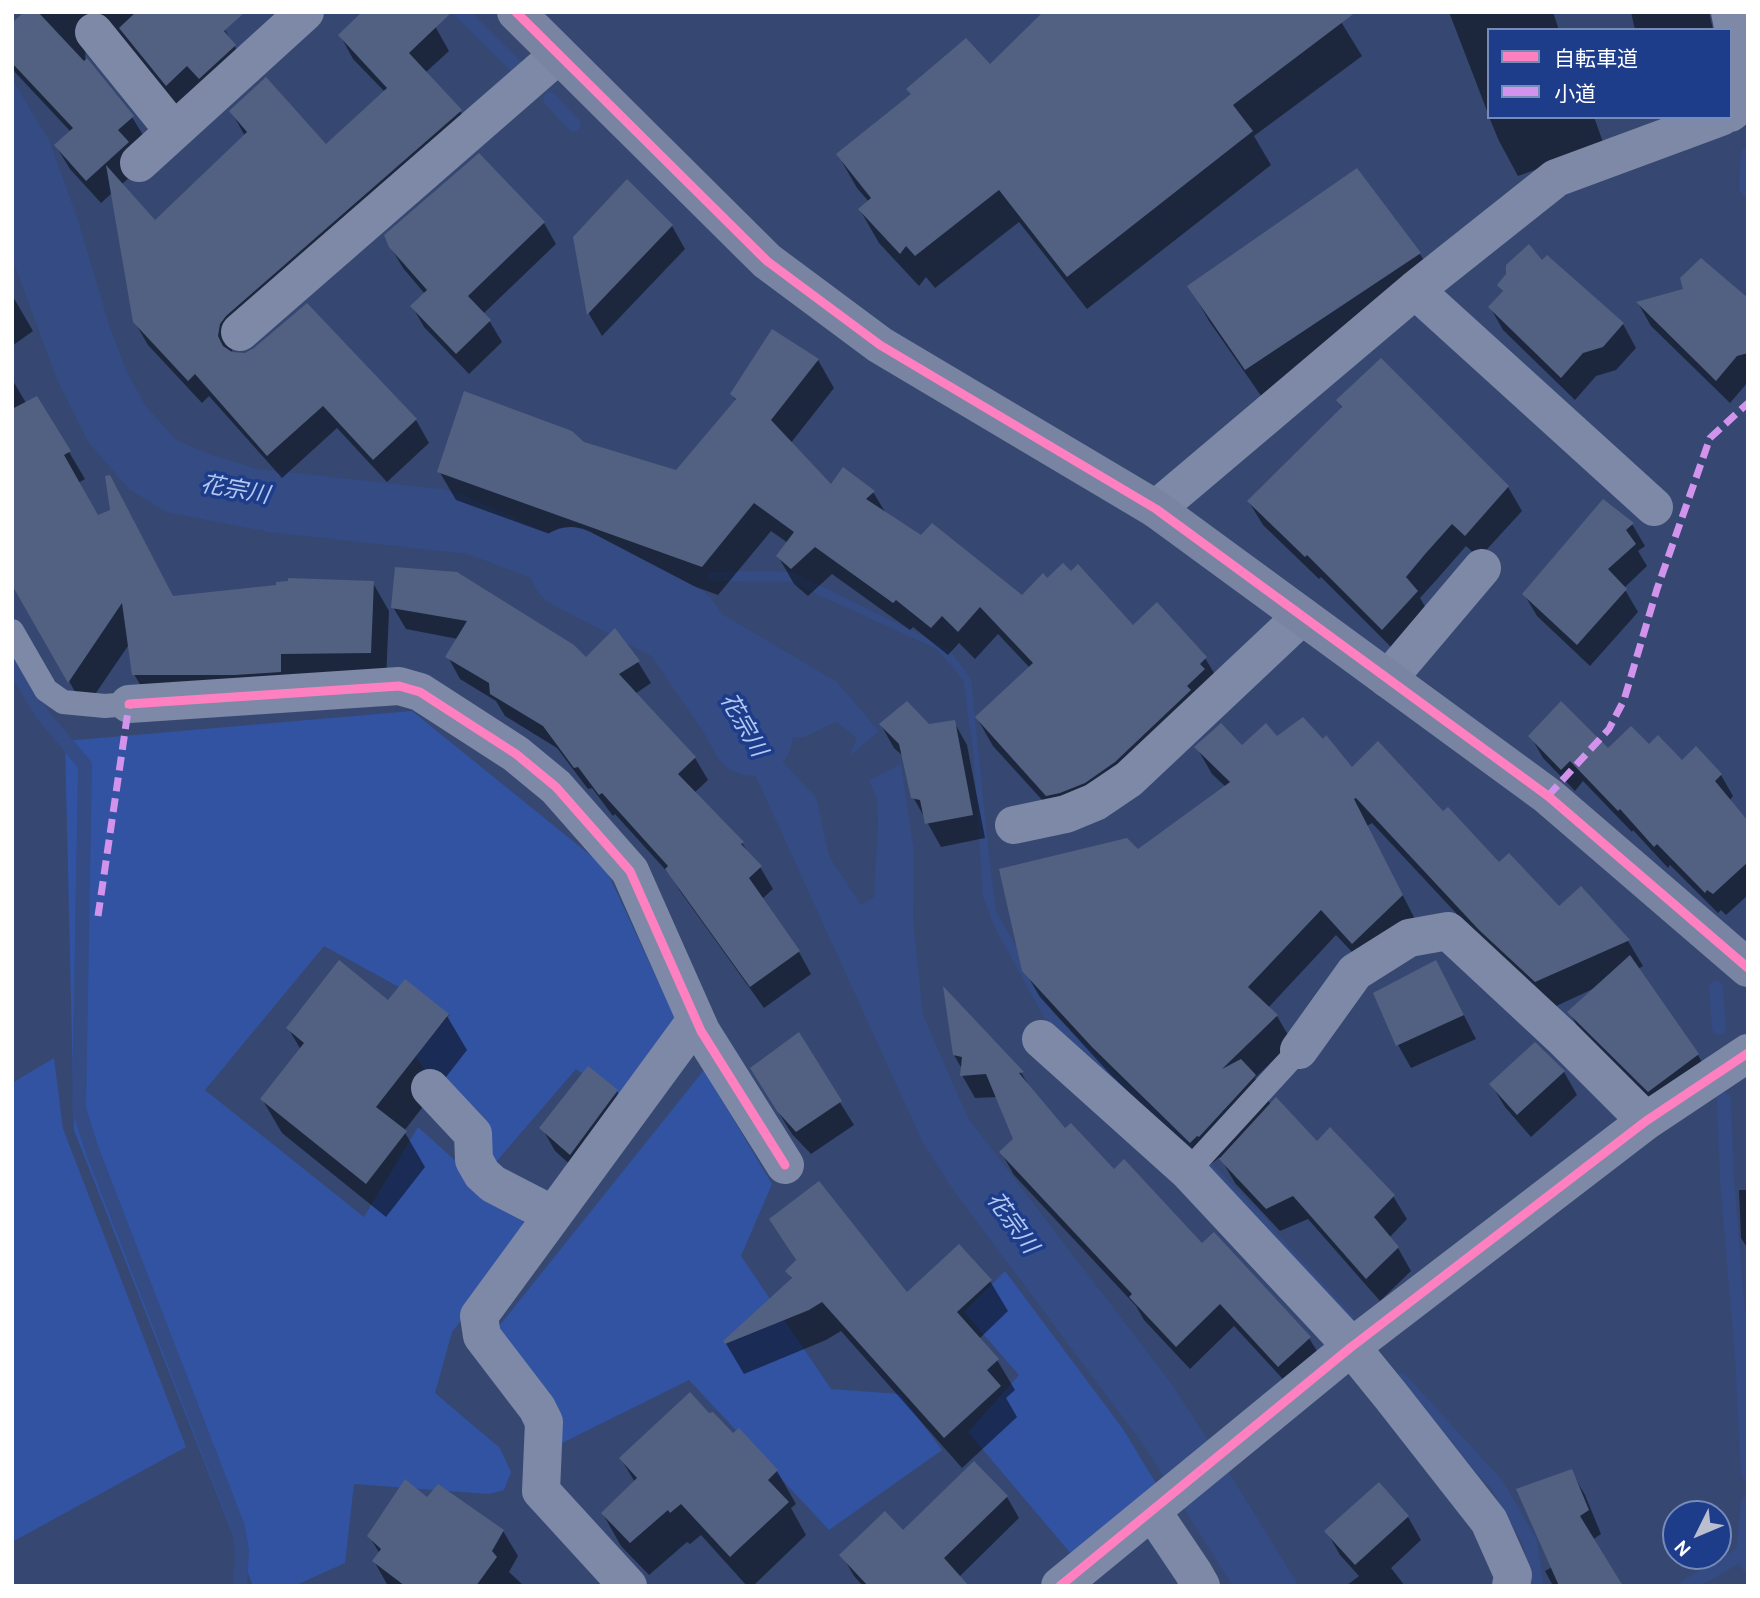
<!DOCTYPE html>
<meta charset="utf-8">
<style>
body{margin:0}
#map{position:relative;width:1760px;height:1598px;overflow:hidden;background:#364872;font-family:Cabin,"Noto Sans JP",sans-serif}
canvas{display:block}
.frame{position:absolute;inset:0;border:14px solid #fff;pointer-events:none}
.legend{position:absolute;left:1487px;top:28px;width:245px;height:91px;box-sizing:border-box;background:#1d3d8b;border:2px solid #778bb9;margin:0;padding:9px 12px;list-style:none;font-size:21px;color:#fff}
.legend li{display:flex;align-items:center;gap:14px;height:35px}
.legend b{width:35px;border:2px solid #778bb9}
.north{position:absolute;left:1662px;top:1500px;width:70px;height:70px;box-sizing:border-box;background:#1d3d8b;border:2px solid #778bb9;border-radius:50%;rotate:227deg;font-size:19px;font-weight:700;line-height:28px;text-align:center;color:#fff}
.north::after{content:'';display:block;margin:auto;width:24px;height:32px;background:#b9bfce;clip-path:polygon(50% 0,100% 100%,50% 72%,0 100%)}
</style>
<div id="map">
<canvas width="1760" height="1598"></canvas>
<div class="frame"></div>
<ul class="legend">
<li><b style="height:9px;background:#ff80c0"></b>自転車道</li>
<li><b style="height:9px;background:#d193ec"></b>小道</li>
</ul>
<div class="north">N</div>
</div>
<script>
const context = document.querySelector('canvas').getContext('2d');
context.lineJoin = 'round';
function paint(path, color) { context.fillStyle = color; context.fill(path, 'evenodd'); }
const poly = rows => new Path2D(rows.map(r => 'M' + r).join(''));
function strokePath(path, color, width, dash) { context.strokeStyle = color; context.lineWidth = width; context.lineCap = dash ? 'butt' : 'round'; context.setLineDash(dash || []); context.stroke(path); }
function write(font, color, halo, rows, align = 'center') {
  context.font = font + ' Cabin,"Noto Sans JP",sans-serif'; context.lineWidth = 7; context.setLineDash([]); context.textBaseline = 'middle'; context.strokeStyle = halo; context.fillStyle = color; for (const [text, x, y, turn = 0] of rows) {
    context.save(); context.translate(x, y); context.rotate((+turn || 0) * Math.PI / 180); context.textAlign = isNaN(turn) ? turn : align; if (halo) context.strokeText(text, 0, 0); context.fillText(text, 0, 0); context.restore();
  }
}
const green = poly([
 [412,711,605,867,677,1022,626,1103,576,1069,489,1170,415,1055,450,1015,324,946,205,1090,364,1217,418,1127,532,1230,452,1332,435,1393,500,1448,511,1472,504,1490,489,1494,354,1484,345,1563,294,1586,253,1586,74,1130,65,741],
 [54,1058,63,1129,186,1447,12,1542,12,1083],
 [704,1070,772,1184,741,1256,831,1389,900,1394,942,1450,829,1530,689,1380,562,1443,492,1335],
 [1005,1271,1123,1429,1157,1485,1072,1555,968,1432,1019,1375,964,1312]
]);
const water = poly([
 [12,79,49,140,77,217,109,325,126,370,145,405,176,440,211,455,258,469,442,489,467,496,572,544,686,593,658,642,560,589,468,554,269,532,166,512,129,489,89,443,56,377,12,258],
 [770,571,793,572,949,649,971,679,989,855,996,911,1055,1015,1130,1087,1194,1144,1188,1151,1084,1057,1044,1017,997,932,983,897,973,750,963,680,937,649,790,582,708,581,707,572],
 [712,608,837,682,879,731,849,757,857,738,836,722,804,737,771,738,773,752,816,797,829,856,861,905,874,897,878,822,877,799,869,780,901,764,914,852,913,920,923,1015,968,1118,1171,1383,1231,1476,1299,1586,1233,1586,1145,1447,956,1194,923,1143,753,770,677,658],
 [1209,1161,1270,1223,1273,1229,1354,1317,1345,1324,1203,1167]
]);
const shadow = poly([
 [37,12,209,12,225,30,248,69,180,108,86,49,85,58,132,117,146,140,141,167,121,185,154,223,245,136,231,111,326,146,385,92,353,59,340,35,421,12,436,28,449,51,425,73,460,111,474,134,238,339,232,350,231,354,416,420,429,443,387,482,337,428,282,478,209,396,202,403,148,345,134,321,112,193,101,203,70,169,56,146,71,132,12,69,12,25],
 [1335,12,1362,56,1254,136,1271,165,1087,309,1019,222,935,288,926,277,919,286,879,243,860,210,869,202,857,188,838,155,990,67],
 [1449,12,1553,12,1559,30,1489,30,1489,116],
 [1631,12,1709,12,1713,30,1635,30],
 [1489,117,1594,117,1604,145,1518,176,1499,141],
 [479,155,544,223,556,244,483,314,490,322,502,342,469,374,424,327,412,306,425,294,403,268,390,246],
 [1356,171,1420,254,1440,288,1266,403,1209,321,1189,286],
 [672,226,685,249,602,336,589,314,575,237],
 [1547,257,1623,324,1636,348,1616,370,1596,376,1575,400,1503,330,1490,307,1504,293,1499,286,1542,262],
 [12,295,33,331,12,346],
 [1748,301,1748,382,1730,403,1651,326,1638,303],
 [818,360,834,388,790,444,831,487,873,492,887,515,1022,597,1133,627,1205,658,1222,686,1064,824,993,746,977,718,1030,668,998,634,975,659,959,643,948,655,913,627,910,630,832,574,808,596,794,584,778,556,788,543,771,531,718,595,456,500,439,471,583,444,676,472,736,401,732,394],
 [1381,361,1508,487,1522,511,1479,558,1466,546,1439,577,1420,598,1430,615,1396,652,1321,577,1319,579,1263,525,1249,502,1342,409,1338,401],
 [12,379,26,403,69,452,85,479,78,483,98,518,174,598,373,583,389,611,386,680,150,702,134,674,130,643,85,709,12,582],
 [1632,524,1645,546,1638,551,1647,566,1624,588,1638,612,1590,666,1537,616,1524,594],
 [396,569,586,660,638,662,651,683,635,694,695,758,708,780,694,793,742,843,751,857,760,867,773,889,762,899,799,952,811,974,764,1008,680,891,671,876,615,814,613,816,592,788,588,789,557,748,505,716,496,701,460,679,448,657,458,639,406,629,393,607],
 [954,722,967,745,985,838,941,847,913,797,904,757,894,748,881,725,929,726],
 [1531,737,1608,751,1649,746,1682,762,1721,775,1733,796,1729,801,1748,824,1748,895,1726,915,1721,910,1718,913,1670,865,1668,868,1633,830,1632,832,1583,781,1575,791,1543,758],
 [1277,738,1352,770,1443,813,1499,865,1559,909,1628,941,1643,966,1638,969,1698,1055,1709,1075,1661,1112,1581,1033,1570,1013,1595,988,1552,1008,1496,956,1372,823,1367,826,1417,923,1368,969,1336,935,1268,1008,1277,1016,1292,1042,1255,1078,1271,1105,1317,1143,1393,1196,1407,1219,1389,1238,1398,1248,1411,1271,1380,1301,1308,1219,1280,1231,1235,1183,1220,1157,1206,1168,1109,1073,1040,997,1024,970,1137,851,1226,787,1212,774,1197,748,1242,748],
 [1449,986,1476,1039,1411,1068,1398,1045],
 [945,991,1022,1074,1034,1094,1065,1130,1309,1338,1323,1361,1292,1389,1234,1326,1190,1369,1144,1320,1136,1306,1014,1175,1001,1152,1015,1139,998,1097,975,1098,962,1075,962,1069,954,1055],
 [388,1003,447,1016,467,1050,404,1131,425,1167,386,1217,282,1133,262,1099,301,1050,288,1028],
 [798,1035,854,1125,811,1154,792,1134,766,1092],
 [1564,1072,1577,1095,1531,1137,1505,1107,1491,1084],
 [617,1091,630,1114,584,1177,555,1151,542,1128],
 [1739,1190,1748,1190,1748,1249,1741,1238],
 [771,1219,907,1295,990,1281,1008,1311,979,1339,997,1360,1015,1390,1006,1398,1017,1417,962,1468,841,1331,826,1340,744,1374,725,1342,792,1279,787,1271,797,1262],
 [708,1414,733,1435,739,1430,777,1471,796,1504,791,1508,806,1535,753,1586,747,1586,701,1535,690,1544,687,1542,649,1575,621,1546,603,1514,635,1482,621,1459],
 [974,1463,1007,1497,1019,1518,959,1577,967,1586,863,1586,854,1576,842,1555,903,1532],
 [1571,1471,1585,1495,1601,1534,1592,1540,1620,1586,1553,1586,1545,1571,1552,1567],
 [427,1500,503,1531,518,1556,509,1572,524,1586,388,1586,374,1561,380,1554,369,1536],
 [1408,1517,1421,1540,1391,1568,1405,1586,1346,1586,1359,1576,1340,1555,1327,1532]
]);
const stream = poly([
 [461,12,516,66],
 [550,99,574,125],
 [1748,154,1746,187,1748,191],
 [12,664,42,714,85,765,79,1109,92,1150,238,1527,242,1551,240,1586],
 [1716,988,1719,1028],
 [1724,1100,1727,1180,1742,1357,1748,1473],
 [1401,1380,1497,1485,1530,1542,1537,1586],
 [1748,1503,1743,1553,1748,1565],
 [1687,1586,1743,1553]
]);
const river = poly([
 [571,568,680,625,740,713,752,735]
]);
const building = poly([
 [24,12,38,12,84,61,87,58,134,116,118,130,129,142,86,181,54,145,73,128,12,63,12,23],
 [136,12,245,12,224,31,236,45,199,79,187,66,166,86,119,28],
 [362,12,452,12,409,53,462,110,226,316,220,324,218,336,223,346,232,352,245,353,254,348,307,303,417,419,373,460,323,406,267,456,195,374,188,381,133,322,106,165,155,220,247,132,229,111,266,77,326,144,387,88,338,35],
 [1043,12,1356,12,1233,105,1253,131,1067,277,999,190,915,256,906,246,900,254,858,209,871,198,836,154,911,94,906,89,966,38,990,64],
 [479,153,545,222,468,296,491,320,456,354,410,306,427,290,389,247,384,235],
 [1357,168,1421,253,1245,370,1187,286],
 [627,179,673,225,587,315,573,237],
 [1529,244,1542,260,1547,255,1624,323,1603,347,1583,353,1561,378,1488,307,1503,291,1497,285,1506,274,1506,265],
 [1701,258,1748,298,1748,353,1737,356,1716,381,1636,302,1683,289,1680,278],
 [772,329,819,359,771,420,831,484,843,467,875,491,866,499,921,535,932,523,1022,595,1043,573,1047,578,1063,563,1071,571,1078,564,1133,625,1157,602,1207,657,1200,664,1205,669,1187,686,1191,690,1115,762,1085,783,1060,793,1046,796,975,717,1033,663,980,607,958,632,942,616,931,628,896,600,893,603,815,547,791,569,776,556,794,532,754,503,702,567,437,472,464,391,572,431,584,442,676,470,736,399,730,394],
 [1381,358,1509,486,1465,536,1452,524,1426,553,1406,577,1418,591,1382,630,1307,555,1305,557,1247,501,1342,407,1336,400],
 [37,396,71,451,64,455,98,515,110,510,105,476,110,475,173,596,276,585,276,582,288,581,288,578,374,581,371,653,281,654,281,672,235,675,132,675,122,603,68,683,12,585,12,409],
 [1603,499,1634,523,1626,530,1636,544,1608,569,1627,589,1577,645,1522,594],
 [395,567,457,572,574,645,586,657,615,628,640,661,619,674,696,757,678,774,744,842,741,844,762,866,749,878,800,951,750,987,665,869,668,866,602,793,599,795,578,767,574,768,543,726,490,694,489,683,445,657,467,621,391,608],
 [907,701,929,724,955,720,973,815,925,824,920,800,911,798,899,744,879,724],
 [1561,701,1608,748,1631,726,1649,744,1658,735,1682,760,1696,746,1722,774,1715,781,1748,821,1748,862,1713,894,1707,890,1705,893,1657,844,1654,847,1620,809,1618,811,1570,761,1561,770,1528,736],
 [1303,717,1323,739,1326,735,1352,767,1378,741,1443,811,1448,807,1499,862,1509,853,1559,906,1581,886,1630,940,1535,982,1479,930,1356,798,1354,799,1403,895,1352,944,1321,910,1248,987,1278,1015,1222,1069,1241,1059,1256,1075,1199,1137,1197,1136,1190,1143,1092,1047,1022,971,999,869,1127,838,1138,849,1230,782,1194,747,1221,723,1242,745,1266,723,1277,736],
 [1630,955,1699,1054,1648,1092,1567,1012],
 [339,960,388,1000,405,979,449,1014,376,1107,407,1131,366,1184,260,1099,304,1043,286,1028],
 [1436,960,1464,1015,1396,1046,1373,993],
 [943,986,1024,1072,1019,1073,1065,1128,1071,1123,1114,1169,1124,1159,1202,1243,1214,1232,1311,1337,1278,1367,1220,1304,1176,1347,1129,1297,1132,1294,999,1152,1013,1139,986,1074,960,1076,962,1057,953,1055],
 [799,1032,842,1101,796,1132,777,1111,750,1068],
 [1535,1042,1565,1071,1517,1115,1489,1084],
 [588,1066,618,1090,570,1155,539,1128],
 [1276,1097,1317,1141,1330,1127,1395,1195,1374,1217,1399,1247,1366,1279,1293,1196,1266,1209,1219,1159],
 [819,1181,907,1292,959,1244,992,1280,957,1312,999,1359,987,1370,1001,1386,944,1438,822,1302,809,1310,725,1344,723,1341,792,1278,785,1271,796,1260,769,1219],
 [690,1392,709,1413,713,1412,733,1433,739,1428,778,1470,768,1480,789,1502,730,1557,681,1504,670,1513,668,1510,630,1543,601,1513,637,1478,619,1458],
 [974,1461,1008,1496,944,1558,969,1586,868,1586,839,1555,885,1511,903,1530],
 [1572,1469,1589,1510,1580,1516,1623,1586,1559,1586,1516,1489],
 [405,1479,427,1497,438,1484,504,1530,492,1551,497,1557,476,1586,405,1586,372,1561,381,1549,367,1536],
 [1379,1482,1409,1516,1355,1565,1324,1531]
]);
const lane = poly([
 [12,631,46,690,63,702,105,706,129,704],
 [1188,1171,1299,1050]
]);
const street = poly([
 [1730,12,1745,87,1741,104,1730,113],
 [94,32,174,131],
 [139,163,305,12],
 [1415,290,1654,507],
 [240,332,558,55],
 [1156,509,1415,290,1556,178,1721,117],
 [1388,679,1482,568],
 [129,704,399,686,420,692,516,754,556,787,630,871,701,1031,785,1165],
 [1014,825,1066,814,1095,802,1129,779,1302,616],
 [1041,1039,1188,1171,1343,1337,1391,1396,1489,1521,1513,1575,1511,1586],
 [1299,1050,1355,972,1409,938,1448,931,1563,1038,1646,1121],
 [430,1088,473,1134,474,1160,482,1174,493,1184,553,1215],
 [1152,1511,1193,1572,1201,1586],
 [628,1586,541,1491,544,1422,537,1408,482,1336,479,1316,696,1020],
 [1060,1586,1350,1348,1646,1121,1748,1053]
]);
const secondary = poly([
 [516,12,767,261,880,345,1156,509,1548,796,1748,968]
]);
const quiet = poly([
 [1548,796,1609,729,1624,700,1657,589,1710,438,1748,403],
 [98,916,129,704]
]);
const cycleway = poly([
 [516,12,767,261,880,345,1156,509,1548,796,1748,968],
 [129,704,399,686,420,692,516,754,556,787,630,871,701,1031,785,1165],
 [1060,1586,1350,1348,1646,1121,1748,1053]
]);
const waterNames = [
 ["花宗川",235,490,10],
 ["花宗川",743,725,60],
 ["花宗川",1012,1223,54]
];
paint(green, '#3153a2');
paint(water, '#344b83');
paint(shadow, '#0007');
strokePath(stream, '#344b83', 14);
strokePath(river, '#344b83', 82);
paint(building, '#526182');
strokePath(lane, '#7d89a6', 24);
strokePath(street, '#7d89a6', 38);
strokePath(secondary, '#7984a2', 38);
strokePath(quiet, '#d193ec', 7, [14, 7]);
strokePath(cycleway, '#ff80c0', 9);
write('italic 23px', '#b5c8f3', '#1d3d8b', waterNames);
</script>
